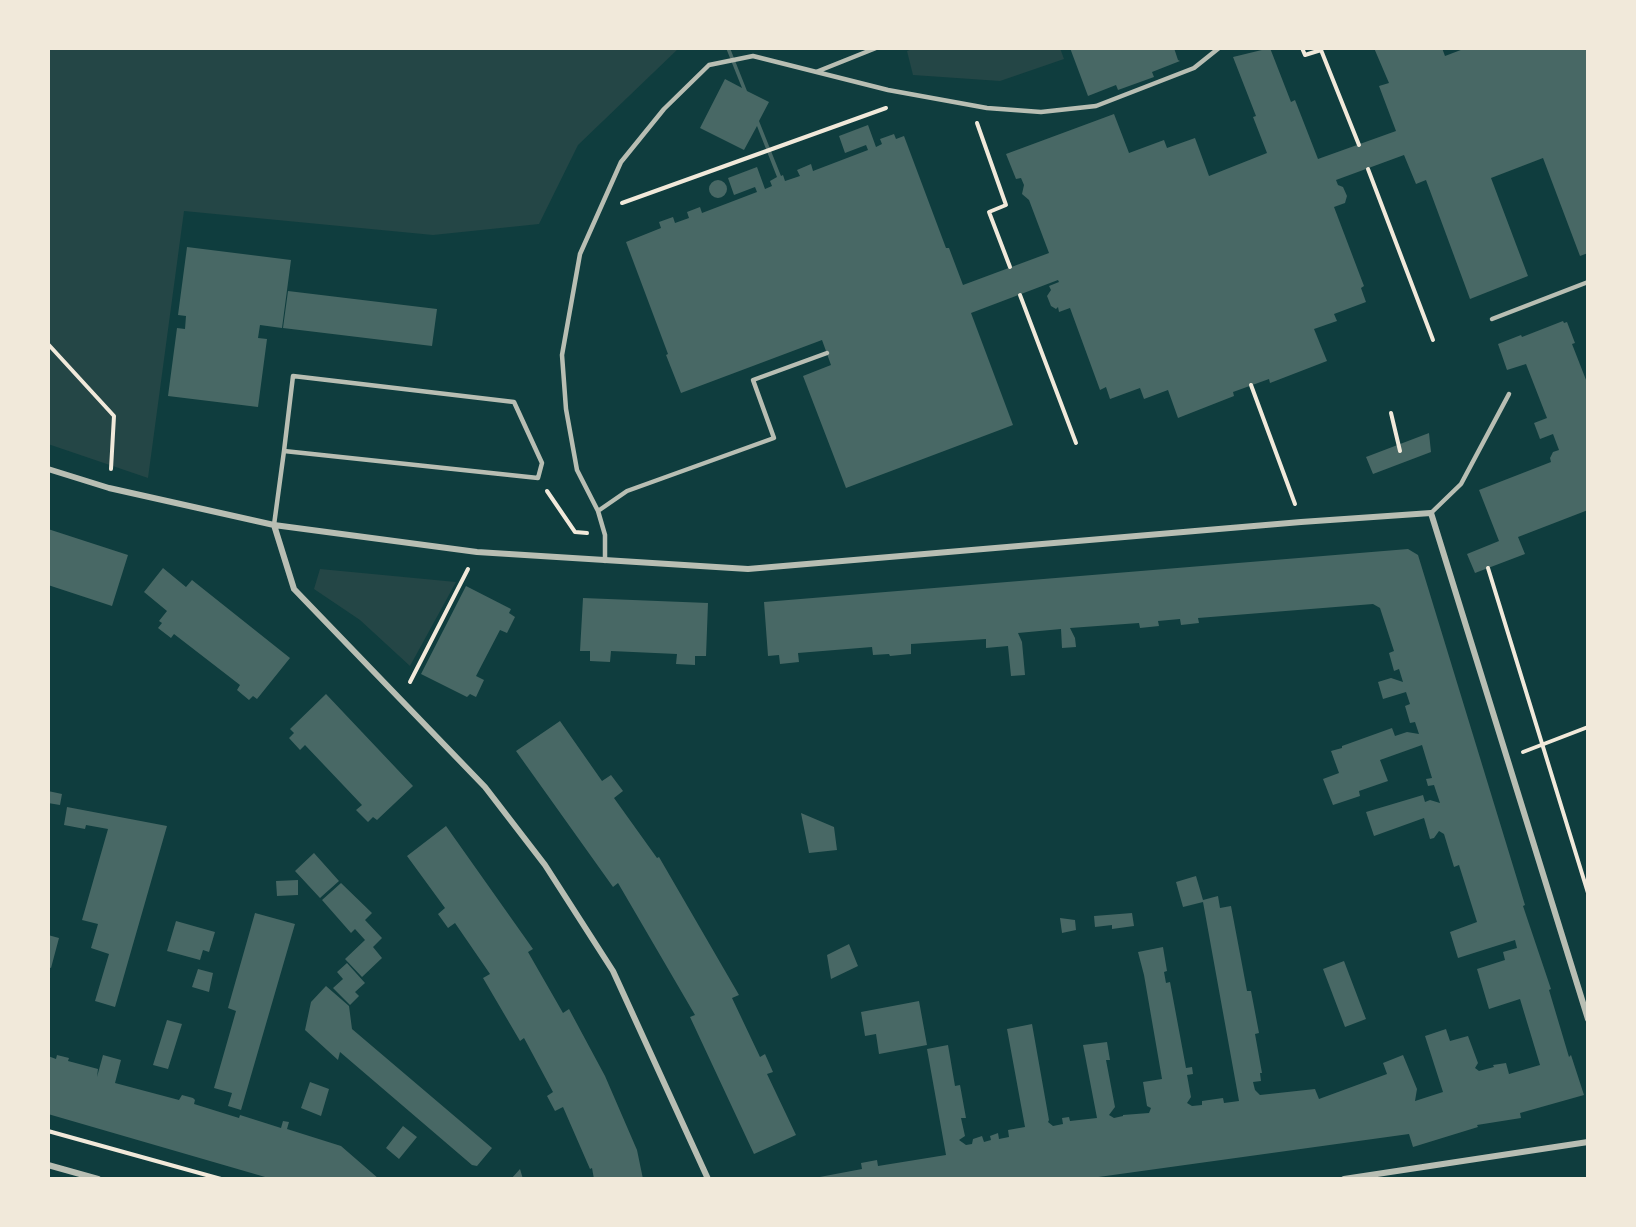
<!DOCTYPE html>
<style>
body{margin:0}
#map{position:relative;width:1636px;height:1227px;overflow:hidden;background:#0f3d3e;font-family:Inter,sans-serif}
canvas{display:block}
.frame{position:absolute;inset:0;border:50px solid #f1e9da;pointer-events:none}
</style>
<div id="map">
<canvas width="1636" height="1227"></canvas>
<div class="frame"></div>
</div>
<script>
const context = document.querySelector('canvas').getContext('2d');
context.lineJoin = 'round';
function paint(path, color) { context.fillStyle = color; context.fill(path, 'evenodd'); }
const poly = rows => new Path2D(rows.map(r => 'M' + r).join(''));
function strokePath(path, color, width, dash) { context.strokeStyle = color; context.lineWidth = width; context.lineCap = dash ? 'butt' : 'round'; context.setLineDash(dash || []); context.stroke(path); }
const green = poly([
 [48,48,679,48,578,145,539,224,433,235,184,211,148,478,48,444],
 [915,48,1060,48,1064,59,1000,81,913,75,907,51],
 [320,569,456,582,410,666,360,620,314,589]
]);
const building = poly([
 [726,48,730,48,747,91,769,102,759,121,781,176,783,175,785,181,800,176,797,170,811,164,813,171,868,150,866,145,845,153,839,136,868,125,876,147,882,144,880,139,894,134,896,139,904,136,946,248,949,248,963,285,1049,253,1029,200,1022,194,1024,185,1021,178,1016,179,1006,154,1114,114,1129,153,1164,140,1167,148,1195,138,1209,176,1267,153,1253,117,1256,116,1233,57,1270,48,1291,102,1295,100,1318,159,1396,131,1379,86,1389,83,1374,48,1442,48,1445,56,1466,48,1588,48,1588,253,1580,256,1543,158,1491,178,1528,276,1470,299,1426,180,1416,184,1404,155,1336,180,1338,185,1343,187,1347,196,1345,203,1334,207,1364,286,1361,288,1366,302,1334,314,1337,321,1314,329,1327,361,1270,383,1269,379,1233,392,1234,396,1178,418,1168,390,1144,399,1140,388,1110,399,1106,387,1100,390,1070,308,1059,312,1058,307,1056,309,1051,306,1047,296,1051,290,1049,286,1059,282,1058,280,971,313,1013,425,846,488,803,376,831,365,822,340,681,393,666,355,668,354,626,242,661,228,659,222,673,217,675,223,689,218,687,212,700,207,702,213,757,192,755,187,734,195,728,178,757,167,765,189,772,186,770,181,777,177,757,126,744,150,700,128,725,79,742,88],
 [1070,48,1174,48,1178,60,1180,61,1152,72,1154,77,1118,90,1116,85,1088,96],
 '709 189a9 9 0 1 1 18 0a9 9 0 1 1-18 0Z',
 [187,247,291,260,282,328,260,325,258,338,267,339,258,407,168,396,177,328,185,329,186,316,178,315],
 [288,291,437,309,432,346,283,328],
 [1563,321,1564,323,1567,322,1575,343,1572,344,1588,385,1588,510,1518,537,1525,554,1475,573,1467,554,1499,541,1479,490,1551,462,1550,458,1553,452,1559,450,1553,434,1540,439,1534,423,1547,418,1526,364,1507,370,1498,344,1521,335,1522,337],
 [1429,433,1431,452,1373,474,1366,457],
 [48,529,128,555,112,606,48,585],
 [1408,549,1418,555,1525,905,1523,906,1551,989,1549,990,1569,1057,1571,1055,1584,1095,1520,1113,1521,1118,1477,1125,1478,1127,1413,1147,1409,1134,1084,1179,809,1179,862,1169,861,1163,877,1160,878,1166,946,1155,927,1049,948,1045,955,1086,960,1085,966,1118,961,1118,965,1136,959,1140,966,1145,972,1144,973,1139,982,1136,984,1142,991,1140,990,1136,998,1133,999,1139,1009,1137,1008,1130,1025,1127,1007,1029,1032,1024,1049,1120,1048,1122,1053,1126,1063,1124,1062,1118,1069,1117,1070,1121,1097,1118,1083,1045,1107,1042,1110,1060,1106,1060,1115,1107,1109,1115,1114,1118,1123,1116,1123,1115,1149,1113,1151,1108,1147,1106,1143,1082,1162,1079,1144,975,1138,952,1163,947,1167,971,1164,972,1166,983,1170,982,1186,1068,1192,1067,1193,1074,1187,1075,1191,1097,1187,1103,1192,1106,1202,1105,1202,1101,1223,1098,1224,1103,1239,1101,1203,902,1183,907,1176,882,1196,876,1203,900,1218,896,1220,908,1231,906,1247,991,1251,991,1259,1033,1255,1034,1262,1073,1260,1073,1261,1081,1253,1082,1255,1090,1260,1095,1315,1089,1319,1099,1387,1074,1383,1063,1403,1055,1417,1089,1415,1101,1443,1092,1425,1036,1446,1029,1450,1041,1468,1036,1478,1063,1475,1068,1479,1071,1494,1067,1493,1065,1506,1063,1509,1074,1540,1065,1520,999,1489,1009,1477,969,1505,960,1503,952,1517,948,1515,940,1458,958,1450,932,1477,922,1459,865,1454,867,1444,834,1439,831,1434,838,1430,839,1424,818,1374,836,1366,812,1423,795,1425,802,1430,800,1440,803,1434,785,1428,786,1426,779,1432,778,1422,745,1380,760,1388,781,1359,791,1360,796,1333,805,1323,779,1339,773,1331,751,1342,748,1342,746,1392,728,1395,736,1407,732,1419,734,1415,722,1410,723,1405,706,1410,704,1406,692,1383,699,1378,682,1391,678,1403,682,1399,669,1394,671,1389,653,1394,651,1380,608,1373,604,1198,618,1199,623,1181,625,1180,619,1158,621,1159,626,1140,628,1139,623,1070,628,1075,638,1076,647,1062,648,1061,629,1018,633,1022,642,1025,675,1011,676,1008,646,986,648,986,639,911,644,911,654,890,656,889,654,873,655,872,647,798,653,799,662,780,664,779,655,768,656,764,602],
 [163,568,186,587,192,580,290,658,257,699,253,696,249,700,237,690,240,685,174,634,171,638,158,628,162,623,159,621,167,611,144,592],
 [466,586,511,609,509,613,515,617,507,633,500,630,476,676,484,680,476,697,470,694,467,697,421,674],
 [583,598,708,603,706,656,695,656,695,665,676,664,677,654,611,651,610,662,590,661,590,651,580,651],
 [326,694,413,786,377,820,373,817,368,822,356,810,362,805,305,745,300,750,289,738,294,733,290,729],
 [560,721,602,781,611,775,623,791,614,798,657,858,659,857,739,995,732,998,760,1057,765,1054,773,1072,767,1074,796,1135,754,1154,690,1017,695,1015,618,883,613,887,516,751],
 [48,791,62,794,60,805,48,803],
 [67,807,167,826,115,1007,95,1001,109,954,91,948,98,924,82,920,108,829,86,825,85,829,64,825],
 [801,813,834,827,837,850,809,853],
 [446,826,533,949,528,952,563,1013,569,1009,605,1076,637,1150,643,1179,594,1179,592,1168,590,1169,563,1107,555,1111,547,1096,553,1092,524,1038,520,1041,483,978,490,974,455,923,448,928,438,914,445,908,407,856],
 [314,853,339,881,320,898,295,871],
 [298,880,298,895,277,896,276,881],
 [341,883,372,913,365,920,382,938,373,947,382,958,362,977,345,959,365,940,355,929,351,933,322,900],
 [255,913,295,924,241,1110,228,1106,232,1093,214,1088,236,1011,228,1008],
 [1132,913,1134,926,1112,929,1112,925,1095,927,1094,916],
 [1060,918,1075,920,1076,930,1062,933],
 [176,921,215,932,209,952,203,950,200,960,167,951],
 [48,935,59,938,51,968,48,967],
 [849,944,858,966,831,979,827,955],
 [1344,961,1366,1019,1345,1027,1323,969],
 [347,963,365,983,355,992,359,996,350,1005,333,988,343,979,337,972],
 [198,969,213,973,209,992,192,987],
 [326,986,349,1006,352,1029,492,1148,477,1166,472,1165,340,1052,338,1060,305,1030,311,1002],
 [919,1001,927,1045,879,1054,876,1034,865,1036,861,1012],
 [167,1020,182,1024,168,1069,153,1065],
 [57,1055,69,1058,68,1061,98,1069,97,1077,103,1055,121,1060,115,1083,179,1100,182,1095,193,1098,195,1100,194,1104,239,1118,240,1115,281,1128,283,1121,289,1122,287,1129,341,1146,379,1179,272,1179,48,1114,48,1056,56,1059],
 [310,1082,329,1089,321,1116,301,1108],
 [403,1126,417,1137,399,1159,386,1148],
 [520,1169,523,1179,511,1179]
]);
const path = poly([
 [1302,48,1305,55,1321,50,1359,145],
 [977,123,1006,205,989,212,1010,267],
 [1368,169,1433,340],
 [622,203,886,108],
 [1020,295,1076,443],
 [48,344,114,416,111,469],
 [1251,385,1295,504],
 [1391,413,1400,451],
 [547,491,575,532,587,533],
 [1488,568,1588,893],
 [410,682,468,569],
 [1523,752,1588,727],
 [48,1131,221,1179]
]);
const service = poly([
 [816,72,876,48],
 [1492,319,1588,282],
 [598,511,627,491,774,438,753,380,827,353],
 [1431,513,1461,484,1509,394],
 [274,525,284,451,538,478,542,463,514,402,293,376,284,451],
 [605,561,605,535,598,511,577,470,566,409,562,355,580,254,621,162,664,109,709,65,753,56,888,90,987,108,1041,112,1096,106,1194,68,1219,48]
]);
const minor = poly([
 [48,469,109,488,274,525,477,552,748,569,1301,522,1431,513,1588,1019],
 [274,525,294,589,485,787,545,865,613,971,708,1179],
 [48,1165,98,1179],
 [1344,1179,1588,1142]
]);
paint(green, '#244646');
paint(building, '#486865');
strokePath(path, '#f1e9da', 4);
strokePath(service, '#b8beb3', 4.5);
strokePath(minor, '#b8beb3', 6);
</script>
